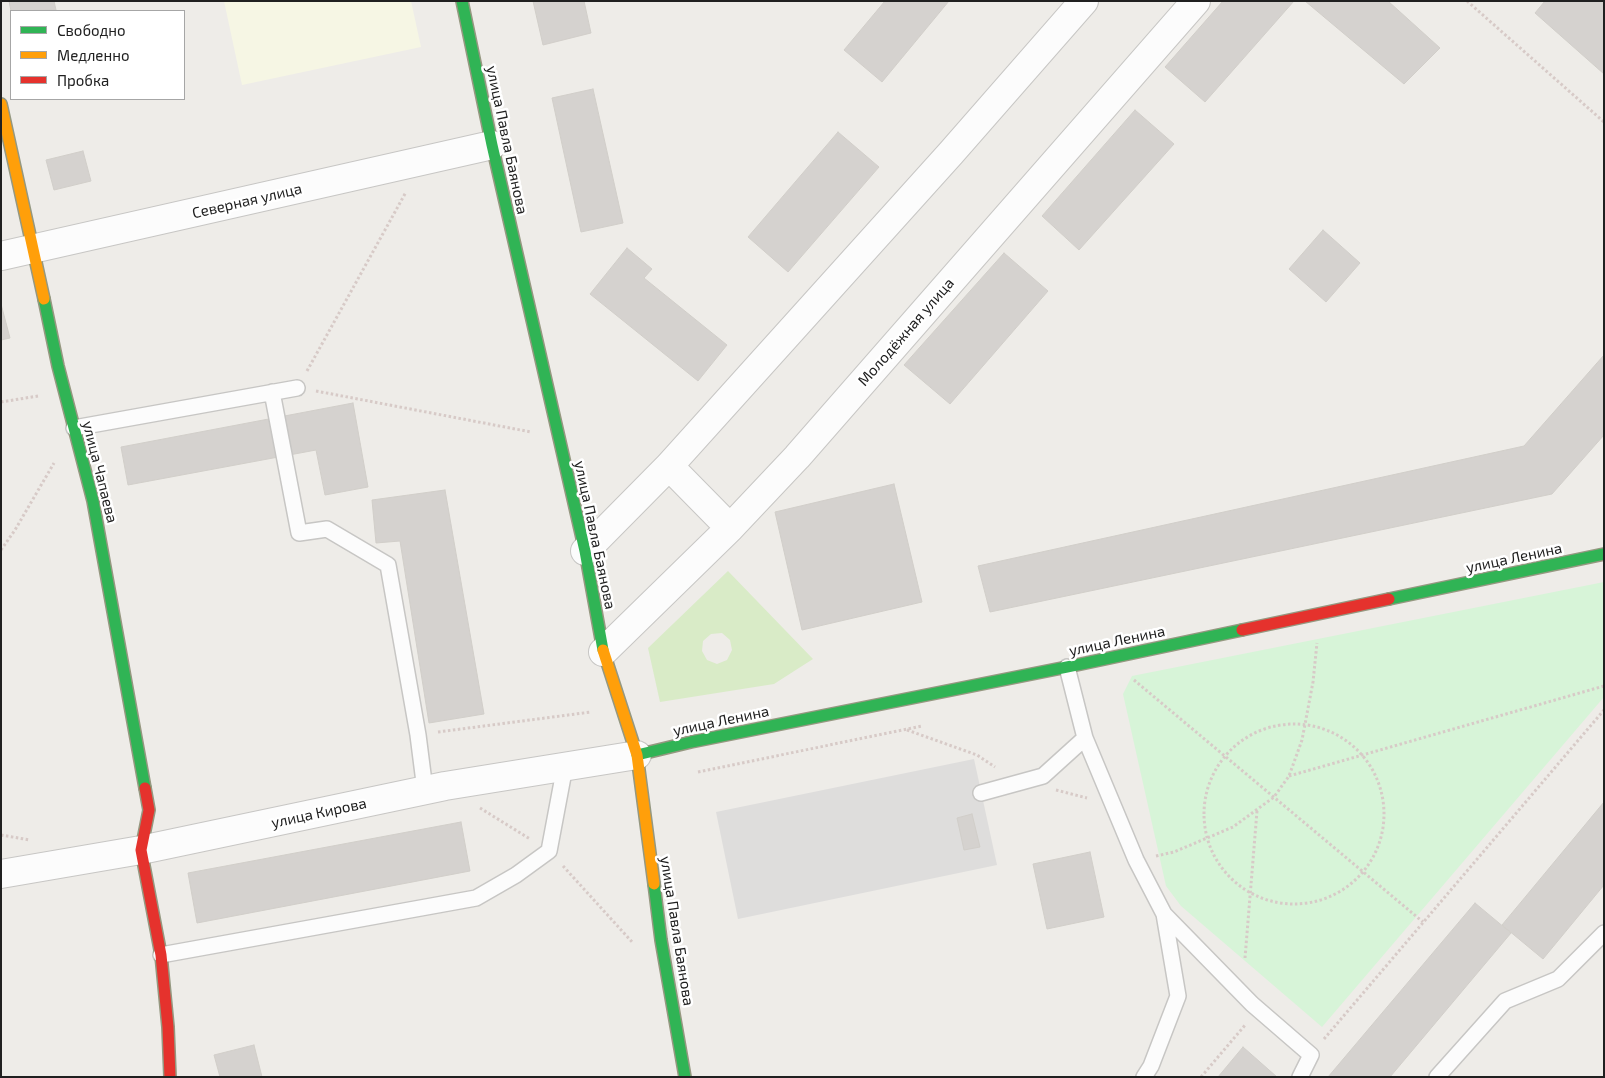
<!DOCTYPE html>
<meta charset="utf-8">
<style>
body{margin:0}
#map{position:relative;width:1605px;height:1078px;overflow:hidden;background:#eeece8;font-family:"Exo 2",sans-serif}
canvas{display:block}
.frame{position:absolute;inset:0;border:2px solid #202020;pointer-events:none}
.legend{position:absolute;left:10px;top:10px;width:175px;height:90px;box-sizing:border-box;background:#fff;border:1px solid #a6a6a6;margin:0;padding:6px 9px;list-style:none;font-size:15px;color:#202020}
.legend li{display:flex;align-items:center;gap:10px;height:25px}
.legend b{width:25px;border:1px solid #a6a6a6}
</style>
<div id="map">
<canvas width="1605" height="1078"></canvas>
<div class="frame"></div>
<ul class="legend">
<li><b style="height:6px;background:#30b455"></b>Свободно</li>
<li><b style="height:6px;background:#ff9f0a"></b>Медленно</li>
<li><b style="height:6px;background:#e5322d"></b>Пробка</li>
</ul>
</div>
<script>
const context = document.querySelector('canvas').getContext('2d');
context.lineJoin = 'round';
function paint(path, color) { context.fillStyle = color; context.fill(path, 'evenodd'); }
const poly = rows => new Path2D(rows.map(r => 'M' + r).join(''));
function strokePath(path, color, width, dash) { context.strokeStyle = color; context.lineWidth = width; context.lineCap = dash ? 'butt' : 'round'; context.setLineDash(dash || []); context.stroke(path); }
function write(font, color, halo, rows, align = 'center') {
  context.font = font + ' "Exo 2",sans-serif'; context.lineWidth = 5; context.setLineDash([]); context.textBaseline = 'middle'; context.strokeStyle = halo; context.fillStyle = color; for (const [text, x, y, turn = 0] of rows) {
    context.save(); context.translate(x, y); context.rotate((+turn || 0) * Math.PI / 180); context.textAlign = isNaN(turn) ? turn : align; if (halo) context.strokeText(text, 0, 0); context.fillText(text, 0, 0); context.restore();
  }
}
const education = poly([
 [224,1,411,1,421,47,242,85]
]);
const grass = poly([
 [728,571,813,659,774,684,660,702,648,648],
 [722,633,730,640,732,650,727,660,717,664,707,660,702,651,703,641,711,634]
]);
const park = poly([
 [1604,582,1604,697,1322,1027,1181,906,1166,886,1123,694,1132,676]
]);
const parking = poly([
 [974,759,997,865,738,919,716,812]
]);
const building = poly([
 [9,1,54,1,56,10,11,11,9,1],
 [533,1,584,1,591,33,543,45,533,1],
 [885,1,949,1,882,82,844,50,885,1],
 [1223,1,1294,1,1205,102,1165,67,1223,1],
 [1305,1,1388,1,1440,48,1404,84,1305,1],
 [1545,1,1604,1,1604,74,1535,13,1545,1],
 [593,89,623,223,581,232,552,98,593,89],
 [1135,110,1174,144,1079,250,1042,216,1135,110],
 [838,132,879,167,788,272,748,237,838,132],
 [83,151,91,181,54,190,46,160,83,151],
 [1323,230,1360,263,1326,302,1289,269,1323,230],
 [627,248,652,269,644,278,727,345,698,381,590,294,627,248],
 [1004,253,1048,291,950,404,904,365,1004,253],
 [1,304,10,338,1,340,1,304],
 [1604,355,1604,435,1552,494,990,612,978,566,1524,446,1604,355],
 [353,403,368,487,325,495,316,450,128,485,121,447,353,403],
 [894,484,922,602,802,630,775,512,894,484],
 [445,490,484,714,429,723,400,541,376,543,372,500,445,490],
 [1604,802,1604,885,1543,959,1502,925,1604,802],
 [972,814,980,847,964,850,957,818,972,814],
 [461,822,470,871,197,923,188,873,461,822],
 [1090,852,1104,917,1047,929,1033,864,1090,852],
 [1475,903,1511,933,1390,1077,1328,1077,1475,903],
 [254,1045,262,1077,220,1077,214,1055,254,1045],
 [1243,1047,1277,1077,1218,1077,1243,1047]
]);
const path = poly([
 [1467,1,1604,122],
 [307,371,406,192],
 [316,391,531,432],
 [1,402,38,396],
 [1,550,15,530,54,463],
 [1134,680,1423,922],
 '1204 814a90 90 0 1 1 180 0a90 90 0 1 1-180 0Z',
 [907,730,977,755,995,767],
 [438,732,591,712],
 [698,772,922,726],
 [1289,776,1604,686],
 [1056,790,1087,798],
 [480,808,530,839],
 [1,835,30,840],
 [1156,856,1174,852,1233,827,1274,797,1289,776,1302,740,1313,682,1317,643],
 [563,866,633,943],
 [1245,958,1257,811],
 [1324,1039,1604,710],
 [1201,1077,1246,1024]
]);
const lane = poly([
 [272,392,299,533,327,529,388,565,418,735,425,790],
 [74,428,297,388],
 [1085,738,1136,860,1164,914,1252,1004,1311,1055,1300,1077],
 [981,793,1043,776,1085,738,1067,667],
 [161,955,476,898,516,875,549,851,565,766],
 [1144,1077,1151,1066,1178,996,1164,914],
 [1437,1077,1505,1001,1558,979,1604,933]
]);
const street = poly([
 [1,256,492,145],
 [669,466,730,528],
 [585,551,669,466,951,153,1084,1],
 [603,652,730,528,797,457,1196,1],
 [1,874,141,850,445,786,637,755]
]);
const fast = poly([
 [462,1,492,145,585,551,603,650],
 [44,299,58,366,93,501,145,788],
 [1389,599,1604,554],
 [637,755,691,742,1067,667,1242,630],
 [654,884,661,940,685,1077]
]);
const slow = poly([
 [1,104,44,299],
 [603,650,637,755,654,884]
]);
const jam = poly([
 [1242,630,1389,599],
 [145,788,149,810,141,850,161,955,168,1027,170,1077]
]);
const streetNames = [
 ["улица Павла Баянова",507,140,78],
 ["Северная улица",247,201,-13],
 ["Молодёжная улица",906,332,-49],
 ["улица Чапаева",100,472,76],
 ["улица Павла Баянова",595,535,78],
 ["улица Ленина",1514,558,-12],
 ["улица Ленина",1117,641,-12],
 ["улица Ленина",721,721,-12],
 ["улица Кирова",319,813,-12],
 ["улица Павла Баянова",677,931,81]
];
paint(education, '#f6f6e4');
paint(grass, '#d9ebc7');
paint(park, '#d7f4d8');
paint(parking, '#dedddc');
paint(building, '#d5d2cf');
strokePath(building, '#d1cec9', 1);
strokePath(lane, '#c7c6c4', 18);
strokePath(street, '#c7c6c4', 30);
strokePath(fast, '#959880', 14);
strokePath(slow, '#959880', 14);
strokePath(jam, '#959880', 14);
strokePath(path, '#d7cac7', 3, [2.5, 2.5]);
strokePath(lane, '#fcfcfc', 15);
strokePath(street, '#fcfcfc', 28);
strokePath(fast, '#30b455', 11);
strokePath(slow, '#ff9f0a', 11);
strokePath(jam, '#e5322d', 11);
write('15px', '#202020', '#fff', streetNames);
</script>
